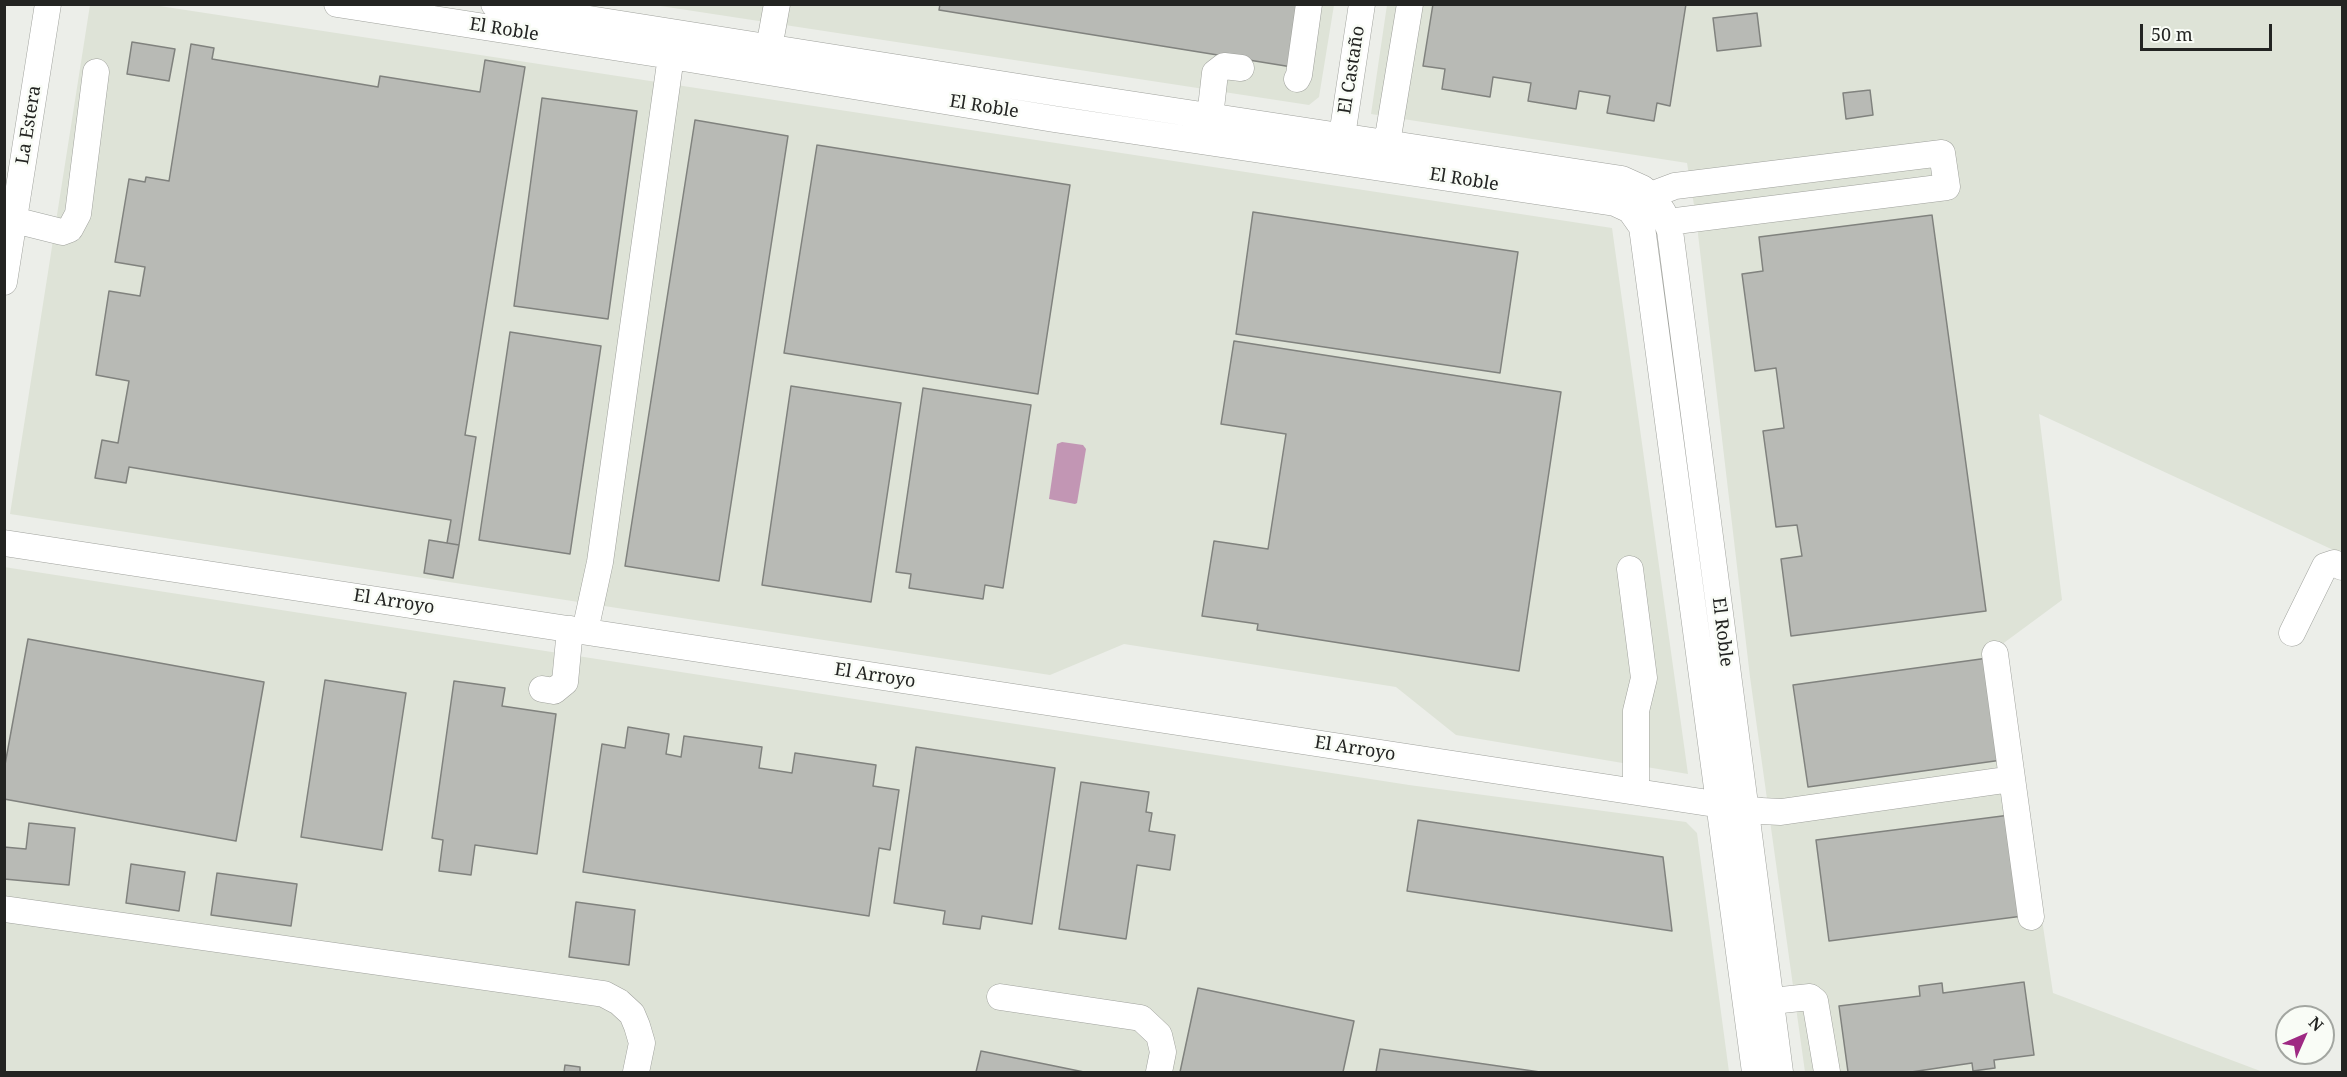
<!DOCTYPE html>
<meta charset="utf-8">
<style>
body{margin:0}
#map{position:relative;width:2347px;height:1077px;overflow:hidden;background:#eceee9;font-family:"Noto Serif",serif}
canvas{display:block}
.frame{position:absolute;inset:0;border:6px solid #232422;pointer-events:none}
.north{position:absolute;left:2275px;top:1005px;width:60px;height:60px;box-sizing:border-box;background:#f9fcf6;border:2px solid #a3a6a1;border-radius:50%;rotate:45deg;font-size:16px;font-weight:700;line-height:24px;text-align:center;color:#232422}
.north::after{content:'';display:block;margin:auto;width:21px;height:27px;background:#9e2983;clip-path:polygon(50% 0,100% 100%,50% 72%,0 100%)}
.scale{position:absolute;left:2140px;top:24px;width:132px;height:27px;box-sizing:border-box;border:3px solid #232422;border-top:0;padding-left:8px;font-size:18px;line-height:21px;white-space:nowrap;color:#232422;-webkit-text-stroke:4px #f9fcf6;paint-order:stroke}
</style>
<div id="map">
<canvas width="2347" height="1077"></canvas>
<div class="frame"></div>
<div class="north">N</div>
<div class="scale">50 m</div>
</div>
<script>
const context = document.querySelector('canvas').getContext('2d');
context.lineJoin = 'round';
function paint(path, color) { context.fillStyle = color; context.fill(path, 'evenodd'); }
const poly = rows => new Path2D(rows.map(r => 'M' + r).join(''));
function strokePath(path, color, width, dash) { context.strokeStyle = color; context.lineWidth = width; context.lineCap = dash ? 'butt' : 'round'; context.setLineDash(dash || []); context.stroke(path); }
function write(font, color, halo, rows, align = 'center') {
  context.font = font + ' "Noto Serif",serif'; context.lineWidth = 5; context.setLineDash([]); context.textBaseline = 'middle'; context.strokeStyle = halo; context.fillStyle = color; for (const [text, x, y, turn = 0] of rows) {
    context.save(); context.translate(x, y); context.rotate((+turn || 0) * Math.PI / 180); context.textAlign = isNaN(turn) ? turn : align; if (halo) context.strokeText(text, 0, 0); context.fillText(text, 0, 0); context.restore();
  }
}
const built = poly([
 [90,5,153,5,1612,228,1688,774,1456,735,1396,687,1124,644,1050,675,10,514],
 [654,5,1334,5,1319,97,1309,105],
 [1387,5,2342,5,2342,554,2039,414,2062,600,2001,645,2053,993,2263,1072,1805,1072,1750,677,1696,217,1687,163,1371,114],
 [4,567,1409,785,1686,822,1697,833,1729,1072,5,1072]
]);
const water = poly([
 [1062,442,1083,445,1086,449,1077,503,1075,504,1049,499,1057,444]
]);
const building = poly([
 [940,4,1302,4,1292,67,939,10,940,4],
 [1433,4,1686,4,1670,106,1657,103,1654,121,1607,113,1610,96,1579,91,1576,109,1528,101,1531,83,1493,77,1490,97,1442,89,1445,69,1423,66,1433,4],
 [1757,13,1761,46,1717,51,1713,18,1757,13],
 [132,42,175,49,169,81,127,74,132,42],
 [191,44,214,48,212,59,378,87,380,76,480,92,485,60,525,67,465,435,476,437,459,545,447,543,451,520,129,467,126,483,95,478,102,440,118,443,129,381,96,375,109,291,140,296,145,267,115,262,129,179,145,182,146,177,169,181,191,44],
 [1870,90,1873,115,1846,119,1843,93,1870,90],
 [542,98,637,111,608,319,514,306,542,98],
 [695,120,788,136,719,581,625,566,695,120],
 [817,145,1070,185,1038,394,784,353,817,145],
 [1253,212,1518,252,1500,373,1236,334,1253,212],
 [1932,215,1986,611,1791,636,1781,559,1802,556,1797,525,1776,527,1763,431,1784,428,1776,368,1755,371,1742,274,1763,271,1759,237,1932,215],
 [510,332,601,346,570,554,479,540,510,332],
 [1234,341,1561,392,1519,671,1257,630,1258,624,1202,616,1214,541,1268,549,1286,434,1221,424,1234,341],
 [791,386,901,403,871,602,762,585,791,386],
 [923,388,1031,405,1003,588,985,585,983,599,909,588,911,574,896,572,923,388],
 [429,540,459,545,453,578,424,573,429,540],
 [28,639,264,682,236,841,4,799,4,770,28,639],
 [1988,658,2002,760,1808,787,1793,685,1988,658],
 [325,680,406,693,382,850,301,837,325,680],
 [454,681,505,688,502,706,556,714,537,854,475,845,471,875,439,871,443,840,432,838,454,681],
 [628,727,669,734,666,754,681,757,684,736,762,747,759,768,792,773,795,753,876,765,873,786,899,790,890,850,879,848,869,916,583,872,602,744,625,748,628,727],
 [916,747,1055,768,1032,924,982,916,980,929,943,924,945,911,894,903,916,747],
 [1081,782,1149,792,1146,812,1152,813,1149,831,1175,835,1170,870,1137,865,1126,939,1059,929,1081,782],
 [2010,815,2023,916,1829,941,1816,840,2010,815],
 [1418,820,1663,857,1672,931,1407,891,1418,820],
 [29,823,75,828,69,885,4,879,4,847,26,849,29,823],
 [131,864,185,872,179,911,126,903,131,864],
 [217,873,297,884,291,926,211,915,217,873],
 [576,902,635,910,629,965,569,957,576,902],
 [2024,982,2034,1055,1994,1060,1995,1068,1973,1071,1972,1063,1911,1072,1848,1072,1839,1006,1920,996,1919,986,1942,983,1943,993,2024,982],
 [1198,988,1354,1021,1343,1072,1180,1072,1198,988],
 [1380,1049,1540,1072,1376,1072,1380,1049],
 [981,1051,1084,1072,976,1072,981,1051],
 [565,1065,580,1067,580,1072,564,1072,565,1065]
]);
const minor = poly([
 [337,4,671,56,1054,119,1615,203,1630,210,1642,227,1755,1072],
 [494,4,1057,93,1622,179,1642,188,1651,195,1663,212,1670,231,1780,1072],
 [769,48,777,4],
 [1297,79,1299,75,1309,4],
 [1210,117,1215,73,1224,66,1241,68],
 [1342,136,1362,4],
 [1387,143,1410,4],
 [1638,205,1651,195,1675,186,1942,153,1947,187,1668,222],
 [14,220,62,232,70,229,78,214,96,72],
 [4,282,48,4],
 [4,543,1761,811,1781,812,2012,779],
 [1630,569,1644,678,1636,711,1636,791],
 [585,631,600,562,671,56],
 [2292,633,2325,566,2334,563,2342,567],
 [1995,654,2031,917],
 [542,689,554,691,565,682,570,629],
 [4,909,604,994,619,1002,632,1014,637,1026,642,1043,636,1072],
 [1000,997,1141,1018,1159,1035,1163,1052,1159,1072],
 [1772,1001,1810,997,1815,1001,1827,1072]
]);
const streetNames = [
 ["El Roble",504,30,9],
 ["El Castaño",1352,70,-81],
 ["El Roble",984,107,9],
 ["La Estera",29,125,-81],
 ["El Roble",1464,180,9],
 ["El Arroyo",394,602,9],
 ["El Roble",1722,632,83],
 ["El Arroyo",875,676,9],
 ["El Arroyo",1355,749,9]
];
paint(built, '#dee3d7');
paint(water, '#c296b4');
paint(building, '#b8bab5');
strokePath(building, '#80827e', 1.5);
strokePath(minor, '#a0a29d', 27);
strokePath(minor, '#fff', 26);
write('18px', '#232422', '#f9fcf6', streetNames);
</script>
